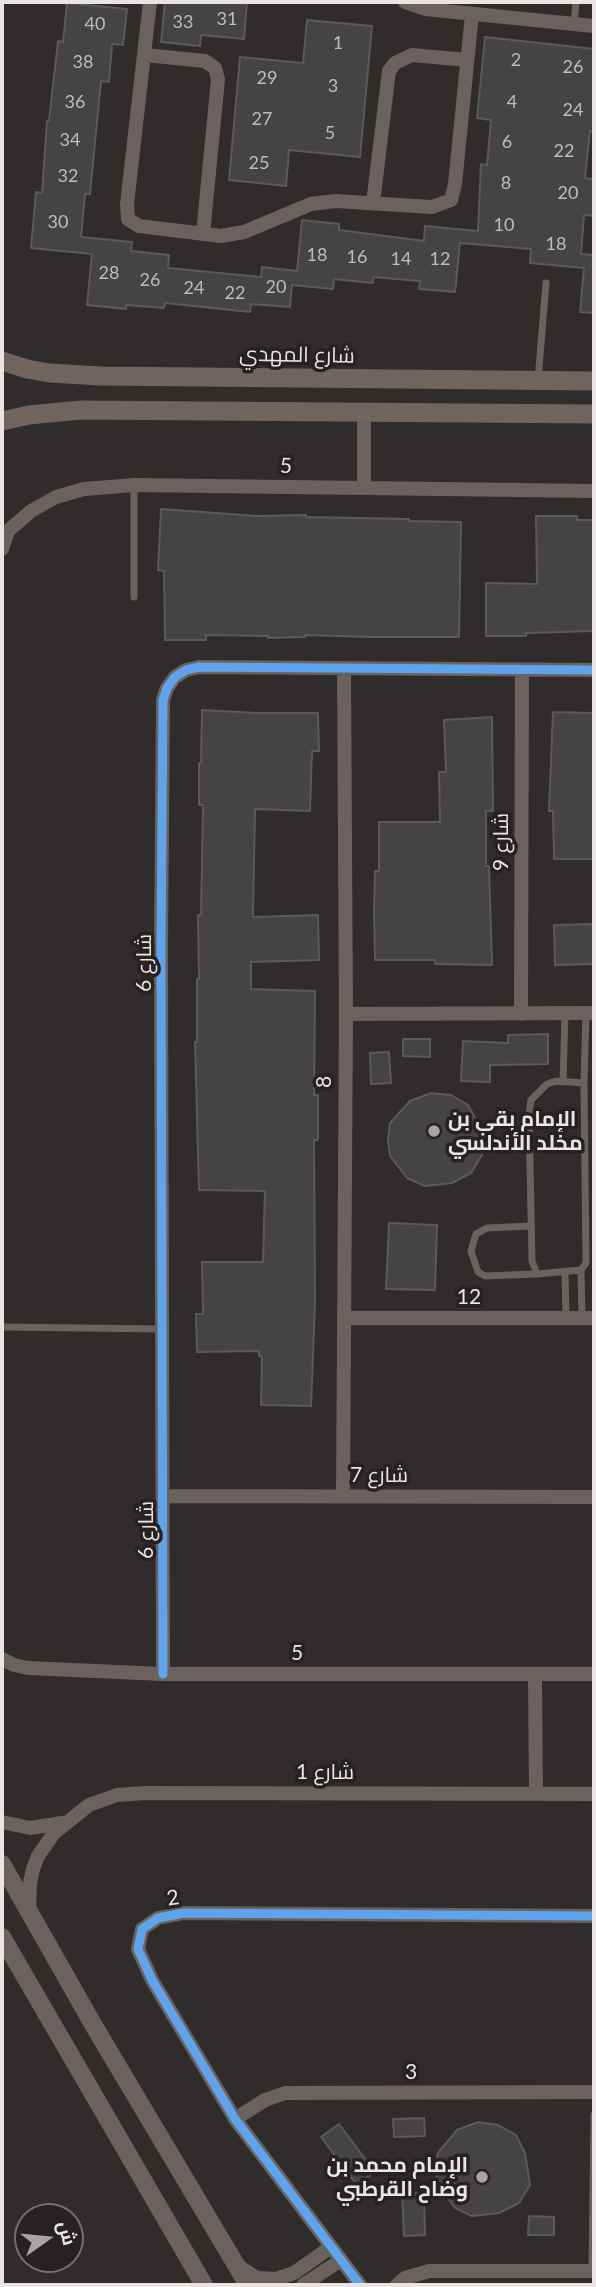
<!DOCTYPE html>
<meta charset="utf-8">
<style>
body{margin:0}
#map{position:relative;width:596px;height:2287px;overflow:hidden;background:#2f2c2b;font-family:Lato,Cairo,sans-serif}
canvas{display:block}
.frame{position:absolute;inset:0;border:4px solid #e9e5e5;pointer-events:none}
.north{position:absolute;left:14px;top:2203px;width:70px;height:70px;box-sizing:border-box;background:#272121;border:2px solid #756f6f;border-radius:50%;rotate:75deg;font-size:19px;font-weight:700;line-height:28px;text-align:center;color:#e9e5e5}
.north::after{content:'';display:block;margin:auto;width:24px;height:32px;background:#a8a4a4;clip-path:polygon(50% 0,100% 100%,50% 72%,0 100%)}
</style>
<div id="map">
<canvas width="596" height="2287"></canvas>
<div class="frame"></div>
<div class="north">ش</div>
</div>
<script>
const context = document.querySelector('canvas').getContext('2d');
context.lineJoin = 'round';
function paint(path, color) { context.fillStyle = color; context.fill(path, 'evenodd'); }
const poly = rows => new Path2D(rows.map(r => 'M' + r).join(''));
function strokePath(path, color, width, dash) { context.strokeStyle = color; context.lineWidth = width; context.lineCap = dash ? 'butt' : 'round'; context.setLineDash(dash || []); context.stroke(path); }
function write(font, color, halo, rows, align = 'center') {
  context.font = font + ' Lato,Cairo,sans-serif'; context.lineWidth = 7; context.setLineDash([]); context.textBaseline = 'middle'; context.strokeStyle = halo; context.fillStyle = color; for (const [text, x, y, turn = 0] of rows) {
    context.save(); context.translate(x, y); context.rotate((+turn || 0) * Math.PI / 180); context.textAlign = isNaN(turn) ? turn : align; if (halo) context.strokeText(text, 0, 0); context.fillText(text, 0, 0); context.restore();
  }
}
const building = poly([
 [165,2,247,2,244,39,201,35,200,46,161,42,165,2],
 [67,3,127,9,123,45,112,44,109,82,101,81,90,194,85,194,81,237,132,242,131,251,169,255,168,268,261,277,262,267,297,271,302,220,339,224,339,230,424,241,425,226,478,231,481,164,487,165,491,120,477,118,485,37,594,49,594,132,590,131,585,178,594,179,594,206,593,216,584,215,581,254,594,255,594,313,580,312,584,268,530,263,531,249,460,243,455,292,419,289,420,281,373,277,373,283,334,279,333,289,292,285,290,307,251,304,250,312,165,303,164,308,126,305,126,309,87,305,92,254,31,248,36,192,42,193,47,121,49,121,58,41,63,42,67,3],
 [307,20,372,26,360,157,289,150,286,186,229,180,240,57,303,63,307,20],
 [161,509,257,516,306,515,306,517,409,519,409,521,461,522,459,637,371,637,305,635,305,637,268,638,268,636,206,635,206,640,165,640,164,571,158,570,161,509],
 [536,516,577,516,577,520,594,520,594,631,526,633,526,636,486,636,486,583,537,584,536,516],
 [202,710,258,713,318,713,319,751,312,751,310,811,255,809,253,917,318,915,319,960,251,962,251,989,315,991,314,1095,318,1095,318,1140,314,1140,315,1302,311,1406,261,1405,262,1356,259,1356,259,1351,197,1352,196,1314,203,1314,202,1262,263,1262,265,1191,199,1190,195,1042,197,1042,197,979,199,979,198,915,201,915,203,805,199,805,199,763,201,763,202,710],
 [553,712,594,713,594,859,554,859,553,811,549,811,553,712],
 [492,717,493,811,486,811,486,866,489,866,492,965,435,964,435,960,375,960,374,910,375,871,379,871,379,822,440,822,439,772,446,772,444,720,492,717],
 [594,924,594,964,555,965,554,925,594,924],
 [548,1034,548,1064,490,1065,490,1082,461,1081,463,1041,508,1043,508,1035,548,1034],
 [403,1039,430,1039,430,1057,403,1056,403,1039],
 [389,1052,391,1083,371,1084,370,1053,389,1052],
 [431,1093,451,1095,468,1105,478,1123,482,1155,471,1173,452,1183,425,1186,407,1178,390,1156,388,1140,390,1123,410,1101,431,1093],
 [389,1223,437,1225,435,1290,386,1289,389,1223],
 [424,2118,425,2136,394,2137,393,2119,424,2118],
 [478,2122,498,2125,516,2135,525,2153,530,2185,519,2203,499,2213,472,2216,455,2208,438,2185,435,2169,438,2153,457,2130,478,2122],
 [339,2124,375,2172,357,2185,321,2137,339,2124],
 [424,2193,425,2235,404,2236,402,2194,424,2193],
 [529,2216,554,2217,554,2235,528,2235,529,2216]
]);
const service = poly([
 [574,24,576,2],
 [538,380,546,283],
 [134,486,134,597],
 [563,1082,565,1014],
 [531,1226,487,1228,476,1234,471,1251,478,1272,485,1276,537,1274],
 [581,1270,537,1274,532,1261,529,1114,531,1100,547,1084,556,1081,584,1083],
 [565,1272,566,1318],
 [582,1318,581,1270,586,1263,584,1083,586,1013],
 [2,1327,163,1329],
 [592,2271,594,2115]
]);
const minor = poly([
 [150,2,127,204,128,219,139,226,221,236,244,232,311,204,335,201,432,207,451,200,455,184,472,14],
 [405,2,425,9,594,26],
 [145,55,205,61,215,68,218,79,203,234],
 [373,203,389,71,395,63,412,55,467,60],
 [364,413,364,488],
 [2,549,8,531,31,511,56,497,84,489,134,485,594,491],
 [346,1014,594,1013],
 [521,1014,522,670],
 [344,1318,594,1318],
 [164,1496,594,1497],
 [343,1496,346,1014,344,669],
 [2,1659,14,1665,28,1668,163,1674,594,1674],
 [163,1674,161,946,163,700,167,688,175,677,186,670,199,667,594,670],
 [535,1675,536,1794],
 [2,1822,30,1828,62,1823],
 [29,1910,30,1883,33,1869,38,1856,54,1833,89,1805,117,1795,145,1793,594,1794],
 [235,2119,265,2100,285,2093,594,2092],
 [237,2265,257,2278,276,2279,294,2273,331,2247],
 [303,2285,341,2260],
 [360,2285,235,2119,152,1980,138,1949,142,1929,158,1918,184,1913,594,1916],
 [397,2285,405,2278,429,2271,594,2271]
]);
const tertiary = poly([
 [2,1864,94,2026,248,2285],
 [2,1937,204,2285]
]);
const secondary = poly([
 [2,361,27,369,49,373,101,376,594,381],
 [2,421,29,415,81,410,594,414]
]);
const cycleway = poly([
 [163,1674,161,946,163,700,167,688,175,677,186,670,199,667,594,670],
 [360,2285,235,2119,152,1980,138,1949,142,1929,158,1918,184,1913,594,1916]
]);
const markers = [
 [434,1131,7,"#a8a4a4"],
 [482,2177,7,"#a8a4a4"]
];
const numberNames = [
 ["31",227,19],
 ["33",183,22],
 ["40",95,24],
 ["1",338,43],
 ["2",516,60],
 ["38",83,62],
 ["26",573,67],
 ["29",267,78],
 ["3",333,86],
 ["36",75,102],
 ["4",512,102],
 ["24",573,110],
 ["27",262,119],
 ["5",330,133],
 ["34",70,140],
 ["6",507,142],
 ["22",564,151],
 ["25",259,163],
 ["32",68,176],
 ["8",506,183],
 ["20",568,193],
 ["30",58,222],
 ["10",504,225],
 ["18",556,244],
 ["18",317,255],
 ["16",357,257],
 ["14",401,259],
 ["12",440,259],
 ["28",109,273],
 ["26",150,280],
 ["20",276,287],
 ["24",194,288],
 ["22",235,293]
];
const streetNames = [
 ["شارع المهدي",297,355,1],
 ["5",286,466,1],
 ["شارع 9",501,842,-90],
 ["شارع 6",144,963,-90],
 ["8",324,1082,-90],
 ["12",469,1297],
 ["شارع 7",379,1475],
 ["شارع 6",146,1530,-90],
 ["5",297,1653],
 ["شارع 1",325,1772],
 ["2",173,1898,-9],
 ["3",411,2072]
];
const poiNames = [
 ["الإمام بقي بن",448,1119],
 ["مخلد الأندلسي",448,1143],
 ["الإمام محمد بن",468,2165,"right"],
 ["وضاح القرطبي",468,2189,"right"]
];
paint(building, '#464343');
strokePath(building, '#5c5959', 2);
strokePath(service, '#6b625d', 7);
strokePath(minor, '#6b625d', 14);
strokePath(tertiary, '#6b625d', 18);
strokePath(secondary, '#6f645e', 19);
strokePath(cycleway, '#60a3ed', 9);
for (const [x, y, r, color] of markers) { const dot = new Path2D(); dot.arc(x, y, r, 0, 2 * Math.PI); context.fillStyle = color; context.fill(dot); strokePath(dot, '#272121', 2.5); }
write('18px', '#c0bcbc', null, numberNames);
write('21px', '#e9e5e5', '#272121', streetNames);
write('bold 21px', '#e9e5e5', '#272121', poiNames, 'left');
</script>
